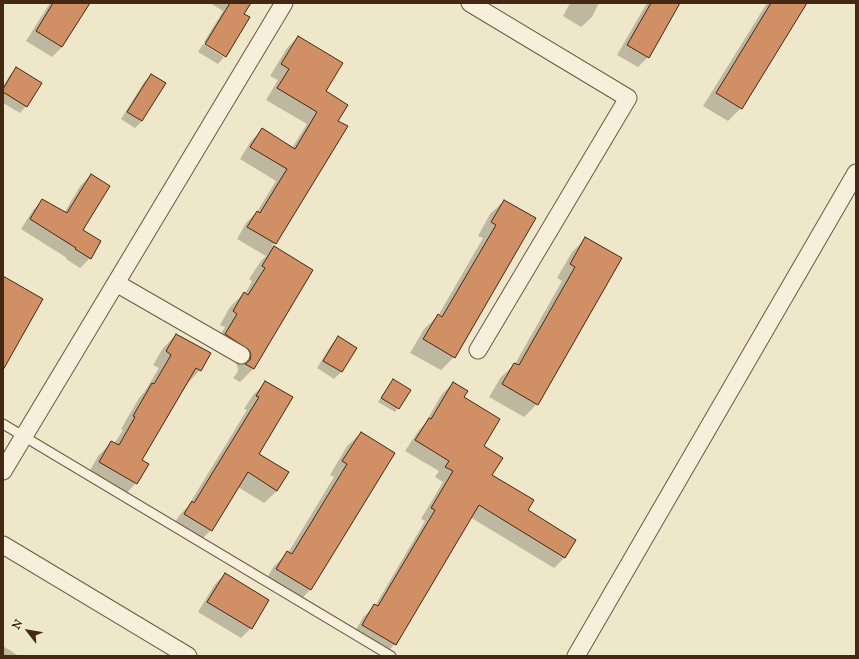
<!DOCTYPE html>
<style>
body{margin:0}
#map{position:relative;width:859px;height:659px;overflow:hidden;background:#efe7c9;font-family:"IM FELL Great Primer",serif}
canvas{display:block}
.frame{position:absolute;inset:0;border:4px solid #442814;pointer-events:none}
.north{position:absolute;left:8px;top:611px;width:40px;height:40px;-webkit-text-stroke:3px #f5efdc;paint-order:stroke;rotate:301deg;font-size:11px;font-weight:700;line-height:16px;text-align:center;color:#442814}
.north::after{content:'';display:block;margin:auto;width:14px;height:18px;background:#442814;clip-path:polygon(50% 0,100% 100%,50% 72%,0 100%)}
</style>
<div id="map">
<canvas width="859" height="659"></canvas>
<div class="frame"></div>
<div class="north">N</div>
</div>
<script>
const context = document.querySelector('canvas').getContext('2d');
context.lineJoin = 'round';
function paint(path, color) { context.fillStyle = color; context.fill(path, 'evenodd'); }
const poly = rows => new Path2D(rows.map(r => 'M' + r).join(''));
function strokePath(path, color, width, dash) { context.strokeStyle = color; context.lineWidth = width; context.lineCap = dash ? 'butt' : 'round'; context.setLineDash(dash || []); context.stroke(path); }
const shadow = poly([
 [50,3,89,3,62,47,52,57,26,41],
 [210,3,250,3,243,14,249,18,225,57,225,55,204,42,223,11],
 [570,3,599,3,592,17,581,27,563,16],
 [647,3,679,3,648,57,638,67,617,55],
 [767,3,807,3,741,108,728,121,703,106],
 [298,37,324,91,337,121,346,127,272,246,312,270,253,369,240,382,233,378,237,373,238,369,236,363,213,348,225,327,220,325,230,307,244,293,245,294,252,281,249,279,261,261,266,256,237,239,246,223,257,212,276,181,240,159,251,141,262,130,292,148,307,124,266,100,278,80,270,76,287,48],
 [203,44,224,57,218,64,198,52],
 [16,69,26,106,20,113,3,103,3,86,10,75],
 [151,75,165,83,142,121,135,128,121,119,144,82],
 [91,175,81,231,90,258,80,268,66,259,67,258,21,229,33,210,43,200,64,213,81,185],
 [504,201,454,357,441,370,410,353,424,329,438,316,483,238,478,236,490,214],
 [586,238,537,404,524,417,489,397,501,377,515,364,562,281,557,278,572,252],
 [176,335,200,370,187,384,141,460,136,483,123,497,87,476,98,456,111,443,114,444,123,430,121,429,139,398,145,391,159,368,153,365,163,348],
 [338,338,355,348,341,372,334,379,317,368,332,344],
 [393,380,410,390,395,412,378,402],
 [266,382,257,454,277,491,264,503,238,487,211,530,198,543,172,527,179,516,188,506,247,410,244,409,253,395],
 [453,383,462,398,482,446,491,476,526,511,575,540,564,558,554,568,470,517,395,644,384,655,352,636,364,616,375,606,425,521,421,519,443,482,435,477,439,471,405,451,419,430,424,425,442,394],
 [361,433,394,453,310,590,297,603,264,583,274,566,288,553,334,477,330,475,347,446],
 [225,574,251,628,241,638,198,612,215,584],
 [3,646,19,656,3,656]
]);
const building = poly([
 [53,3,90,3,62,47,36,31,53,3],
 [230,3,251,3,244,14,250,17,226,57,205,44,230,3],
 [651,3,680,3,649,58,627,45,651,3],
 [771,3,807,3,742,109,716,93,771,3],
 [298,36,343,63,326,91,348,105,338,121,348,126,276,244,247,227,257,211,260,213,287,169,250,147,262,128,295,149,317,112,277,88,289,69,281,64,298,36],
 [16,67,42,83,27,107,3,92,3,89,16,67],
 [151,74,166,83,142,121,127,112,151,74],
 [91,174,110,186,83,230,101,241,91,259,75,249,76,248,30,219,42,199,67,213,91,174],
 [504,200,536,218,455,358,423,339,438,314,442,317,496,225,491,222,504,200],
 [585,237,622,258,538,405,502,384,514,363,519,365,575,267,570,264,585,237],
 [274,246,313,270,254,369,245,364,250,360,251,355,249,350,225,334,237,314,233,311,244,292,248,295,265,268,262,266,274,246],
 [3,276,43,299,3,370,3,276],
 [176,334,211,353,201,371,196,368,142,460,149,464,137,484,99,462,111,441,119,445,135,417,133,416,152,383,154,384,171,355,166,351,176,334],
 [338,336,357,348,342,372,323,361,338,336],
 [393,379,411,390,399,409,381,398,393,379],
 [265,381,293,397,259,454,289,472,277,491,248,472,212,531,184,514,192,501,194,503,259,397,256,396,265,381],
 [453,382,468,391,464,397,500,419,484,446,503,458,492,475,534,500,528,510,576,540,565,558,479,505,396,645,362,625,374,604,378,606,435,510,431,508,453,471,445,467,449,461,415,440,429,418,431,419,453,382],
 [361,432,395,453,311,590,276,569,287,551,292,554,347,464,342,461,361,432],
 [225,573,269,600,252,629,207,602,225,573]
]);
const service = poly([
 [3,424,391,656]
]);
const minor = poly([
 [470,3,628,98,478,350],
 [116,283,241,355],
 [3,471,284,3],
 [3,545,188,656],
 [576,656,856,173]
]);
paint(shadow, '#0003');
paint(building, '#d08f64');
strokePath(building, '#442814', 1);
strokePath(service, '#6f5841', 11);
strokePath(minor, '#6f5841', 19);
strokePath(service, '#f5efdc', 9);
strokePath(minor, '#f5efdc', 17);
</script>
